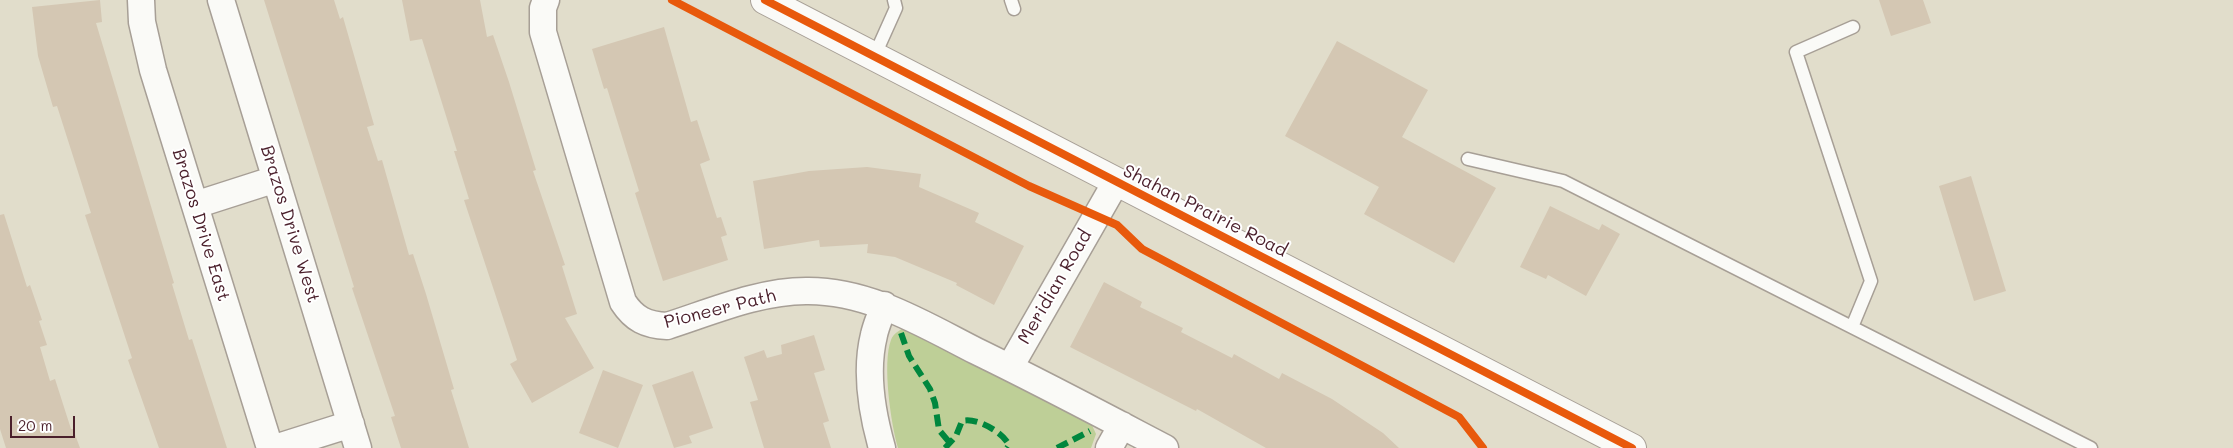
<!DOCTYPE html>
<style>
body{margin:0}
#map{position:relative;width:2233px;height:448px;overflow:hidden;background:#e1ddcb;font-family:Mali,sans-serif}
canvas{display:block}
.scale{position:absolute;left:10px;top:416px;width:65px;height:22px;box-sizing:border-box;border:2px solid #4a1f2b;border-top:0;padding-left:6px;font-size:15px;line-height:18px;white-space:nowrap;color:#4a1f2b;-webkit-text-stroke:4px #fff;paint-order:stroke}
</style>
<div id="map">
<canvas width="2233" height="448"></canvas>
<div class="scale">20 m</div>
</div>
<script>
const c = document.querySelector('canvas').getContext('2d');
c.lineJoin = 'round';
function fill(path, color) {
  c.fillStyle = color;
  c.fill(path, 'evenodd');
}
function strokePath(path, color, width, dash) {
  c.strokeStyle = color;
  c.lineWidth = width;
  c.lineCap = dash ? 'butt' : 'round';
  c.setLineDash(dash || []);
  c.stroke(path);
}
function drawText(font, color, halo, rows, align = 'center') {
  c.font = font + ' Mali,sans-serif';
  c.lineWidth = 4;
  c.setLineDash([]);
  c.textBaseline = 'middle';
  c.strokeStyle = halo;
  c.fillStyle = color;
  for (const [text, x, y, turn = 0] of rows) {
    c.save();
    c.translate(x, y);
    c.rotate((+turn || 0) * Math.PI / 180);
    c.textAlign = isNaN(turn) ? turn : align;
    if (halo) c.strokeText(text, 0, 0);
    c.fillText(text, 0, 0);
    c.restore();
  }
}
const green = new Path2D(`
 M908 325 1091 423 1096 434 1091 448H898C891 424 882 363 891 340 893 333 902 329 908 325Z`);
const building = new Path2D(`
 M100 0 102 22 96 23 174 283 172 284 189 340 192 339 227 448H159L128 360 132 358 85 215 91 213 79 175 57 106 53 107 38 56 32 7Z
 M264 0H334L340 19 343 17 374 125 367 127 378 161 382 160 409 255 413 254 426 294 454 389 451 390 469 448H401L391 417 395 416 352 288 354 287Z
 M402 0H480L487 37 493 35 509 82 536 170 533 171 565 265 562 266 577 314 565 318 594 368 532 403 510 364 517 360 464 200 469 199 454 151H457L422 39 410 41Z
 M1879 0H1923L1931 23 1891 36Z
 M664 27 691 122 697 120 710 160 700 164 717 218 721 217 727 235 721 237 728 260 663 281 635 193 639 191 607 88 604 89 592 49Z
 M1337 41 1428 90 1402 137 1496 188 1454 263 1364 214 1379 187 1285 136Z
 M867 167 921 174 919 187 979 213 975 222 1024 246 994 305 956 285 957 283 895 257 867 253 868 244 820 247 819 240 764 249 753 181 809 171Z
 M1971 176 2006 291 1974 301 1939 186Z
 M1550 206 1599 230 1602 224 1620 234 1586 296 1548 275 1546 279 1520 267Z
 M4 214 27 287 30 285 42 320 39 321 47 345 40 347 50 381 55 379 71 429H73L80 448H6L0 429V215Z
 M1104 282 1142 302 1140 307 1183 328 1181 332 1232 358 1234 354 1279 379 1282 373 1332 399 1383 433 1399 448H1266L1197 409 1196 411 1070 347Z
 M814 335 825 370 814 373 829 421 823 423 831 448H764L750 402 758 400 744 357 764 350 767 358 782 354 781 345Z
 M603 370 643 385 618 448 579 433Z
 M693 371 713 428 689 436 692 443 674 448 652 385Z`);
const service = new Path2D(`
 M1011 0 1014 9
 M874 57 896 8 894 0
 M1468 159 1563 181 2091 448
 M1852 327 1871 281 1796 52 1853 27`);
const minor = new Path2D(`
 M141 0 142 22 153 70 270 448
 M221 0 358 448
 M546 0 543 8V32L623 302C634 319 646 325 667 326 711 312 759 291 806 291 868 290 923 324 976 351 1040 382 1102 415 1165 448
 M195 205 276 179
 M1010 367 1116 182
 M275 448 351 424
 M882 448C872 413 865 371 874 335 876 325 881 315 884 305
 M1109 448 1122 425`);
const tertiary = new Path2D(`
 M765 0 1632 448`);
const quiet = new Path2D(`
 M901 333 909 356 930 389 935 403 939 430 950 443
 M945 448 956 436 962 421C976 417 1003 432 1009 445L1007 448
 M1057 448 1090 431`);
const cycleway = new Path2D(`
 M672 0 1029 186 1117 225 1142 249 1459 417 1483 448
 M765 0 1632 448`);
const streetNames = [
 ["Shahan Prairie Road",1205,211,27],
 ["Brazos Drive West",290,224,73],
 ["Brazos Drive East",201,225,73],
 ["Meridian Road",1055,287,-60],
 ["Pioneer Path",720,309,-14]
];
fill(green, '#becf97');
fill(building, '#d4c7b3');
strokePath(service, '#a79f96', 15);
strokePath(minor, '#a79f96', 29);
strokePath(tertiary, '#a79f96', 30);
strokePath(service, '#fafaf7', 12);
strokePath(minor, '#fafaf7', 26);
strokePath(tertiary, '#fafaf7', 28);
strokePath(quiet, '#00873e', 6, [12, 6]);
strokePath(cycleway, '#e8590c', 8);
drawText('18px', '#4a1f2b', '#fff', streetNames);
</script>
